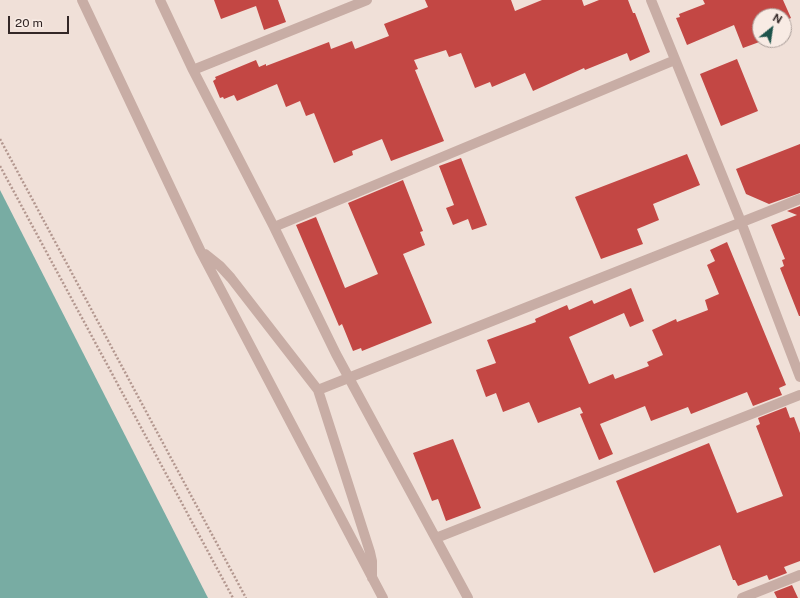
<!DOCTYPE html>
<style>
body{margin:0}
#map{position:relative;width:800px;height:598px;overflow:hidden;background:#f0e0d8;font-family:"Public Sans",sans-serif}
canvas{display:block}
.north{position:absolute;left:752px;top:8px;width:40px;height:40px;box-sizing:border-box;background:#f8ebe4;border:1px solid #a99d98;border-radius:50%;rotate:30deg;font-size:11px;font-weight:700;line-height:16px;text-align:center;color:#332726}
.north::after{content:'';display:block;margin:auto;width:14px;height:18px;background:#1d534b;clip-path:polygon(50% 0,100% 100%,50% 72%,0 100%)}
.scale{position:absolute;left:8px;top:16px;width:61px;height:18px;box-sizing:border-box;border:2px solid #332726;border-top:0;padding-left:5px;font-size:12px;line-height:14px;white-space:nowrap;color:#332726;-webkit-text-stroke:3px #f8ebe4;paint-order:stroke}
</style>
<div id="map">
<canvas width="800" height="598"></canvas>
<div class="north">N</div>
<div class="scale">20 m</div>
</div>
<script>
const c = document.querySelector('canvas').getContext('2d');
c.lineJoin = 'round';
function fill(path, color) {
  c.fillStyle = color;
  c.fill(path, 'evenodd');
}
function strokePath(path, color, width, dash) {
  c.strokeStyle = color;
  c.lineWidth = width;
  c.lineCap = dash ? 'butt' : 'round';
  c.setLineDash(dash || []);
  c.stroke(path);
}
const water = new Path2D(`
 M0 190 208 598H0Z`);
const building = new Path2D(`
 M214 0H278L286 22 264 30 256 6 221 19Z
 M425 0H511L515 11 542 0H582L584 6 599 0H628L633 13H635L650 52 630 61 627 53 585 70 584 68 533 91 525 73 492 87 490 82 475 88 461 53 449 57 446 50 414 60 418 69 415 70 444 141 391 161 382 139 352 151 353 155 334 163 314 113 306 116 300 101 286 107 277 84 237 101 234 95 224 99 223 97 220 98 213 81 216 79 215 77 256 60 259 67 266 64V66L329 42 331 49 352 41 355 49 389 36 384 24 428 7Z
 M703 0H783L791 18 784 21V16H760V31H758L760 40 762 41 743 48 734 25 687 45 676 18 680 17 679 14 705 4Z
 M737 59 758 111 721 126 700 74Z
 M800 144V193L769 204 746 194 736 169Z
 M687 154 700 185 653 204 659 220 637 229 643 244 601 259 575 197Z
 M461 158 487 225 472 230 468 219 453 225 446 208 454 205 439 166Z
 M403 180 423 231 420 232 425 245 403 254 432 323 362 351 361 348 353 351 342 324 339 326 296 225 316 217 345 288 378 274 348 203Z
 M800 206V316H799L780 268 784 266 782 260 785 259 771 225 797 215 787 211Z
 M727 242 786 385 779 388 782 395 753 406 747 392 691 414 688 407 651 421 645 406 600 424 613 454 599 460 580 414 583 413 580 407 538 423 529 402 503 412 496 393 486 397 476 370 496 363 487 340 536 322 535 319 567 305 569 310 592 300 594 304 631 288 644 321 630 327 624 313 569 337 589 384 613 374 615 379 649 366 647 362 663 355 652 330 676 319 677 322 708 310 705 300 719 294 707 265 715 261 710 250Z
 M786 407 790 418 794 417 800 433V561L784 567 787 573 769 580 767 575 738 586 735 580H733L720 545 654 573 616 481 709 443 737 513 783 496 756 426 760 424 758 418Z
 M453 439 481 508 446 521 438 499 432 501 413 453Z
 M792 585 798 598H777L774 592Z`);
const path = new Path2D(`
 M0 139 246 598
 M0 166 233 598`);
const minor = new Path2D(`
 M82 0 201 252 383 598
 M160 0 193 70 274 227 336 354 468 598
 M651 0 741 222 800 377
 M193 70 367 0
 M274 227 675 60
 M205 254 220 266 231 278 318 390 370 552 372 561V578
 M318 390 800 199
 M436 538 800 395
 M742 598 800 575`);
fill(water, '#78aca3');
fill(building, '#c34744');
strokePath(path, '#b3978f', 2.5, [2, 2]);
strokePath(minor, '#c8ada5', 10);
</script>
